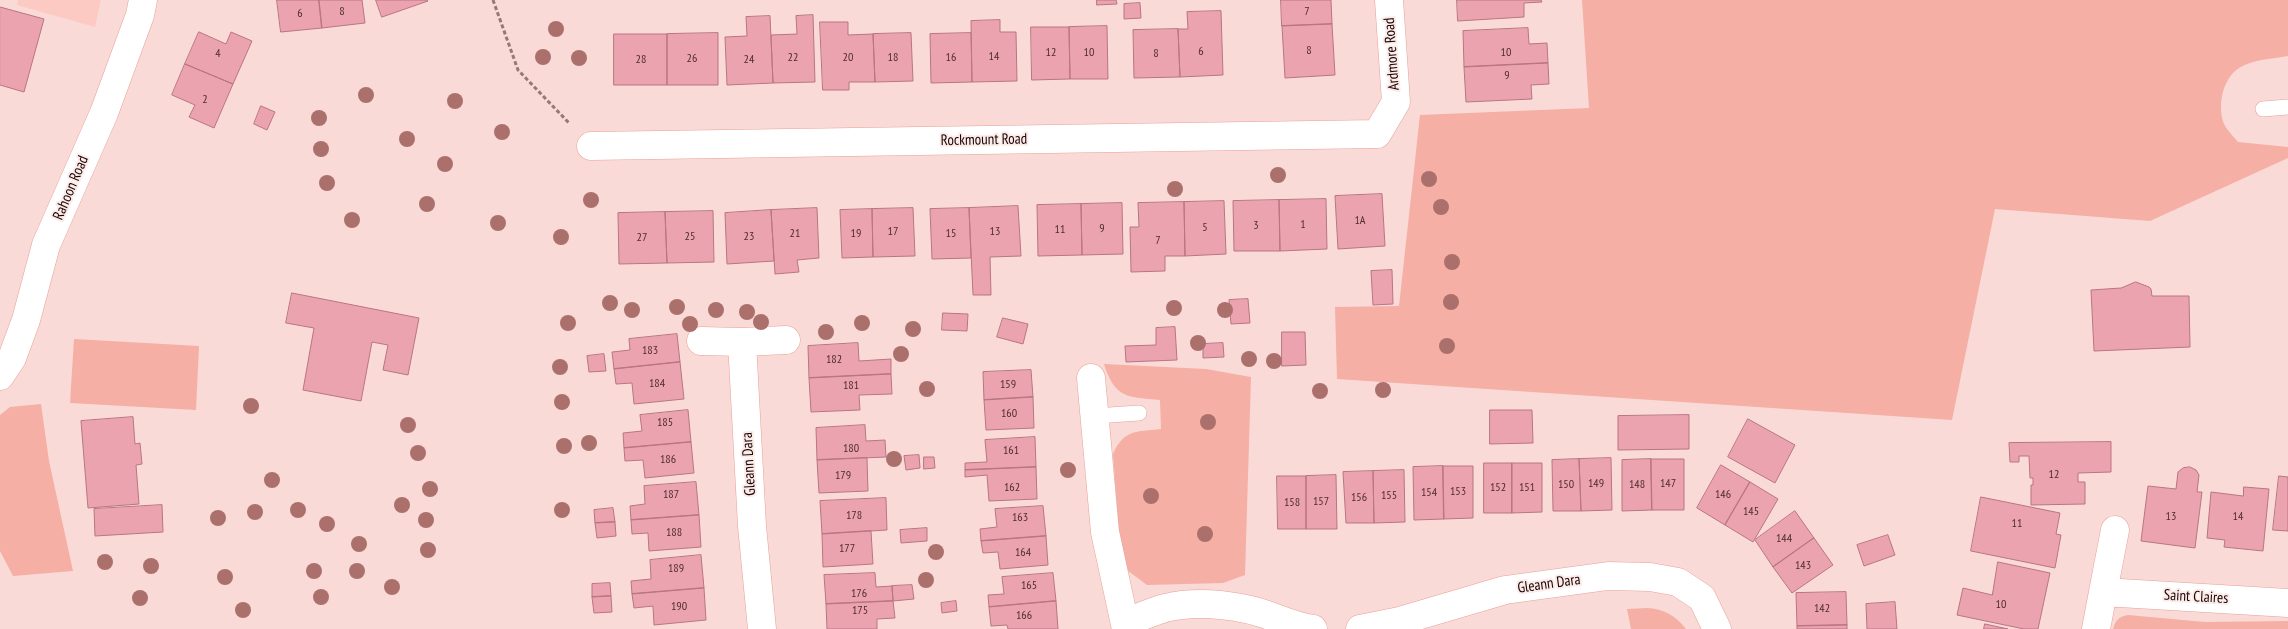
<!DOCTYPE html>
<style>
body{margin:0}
canvas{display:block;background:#f9dad6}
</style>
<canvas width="2288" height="629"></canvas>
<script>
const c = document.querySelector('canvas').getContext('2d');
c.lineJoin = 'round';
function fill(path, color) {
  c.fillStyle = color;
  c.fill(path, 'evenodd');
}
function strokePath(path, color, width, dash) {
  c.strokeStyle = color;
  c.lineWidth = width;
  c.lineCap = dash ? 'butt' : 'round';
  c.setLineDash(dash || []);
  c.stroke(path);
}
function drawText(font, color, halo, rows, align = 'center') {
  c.font = font + ' "PT Sans Narrow",sans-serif';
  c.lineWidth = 4;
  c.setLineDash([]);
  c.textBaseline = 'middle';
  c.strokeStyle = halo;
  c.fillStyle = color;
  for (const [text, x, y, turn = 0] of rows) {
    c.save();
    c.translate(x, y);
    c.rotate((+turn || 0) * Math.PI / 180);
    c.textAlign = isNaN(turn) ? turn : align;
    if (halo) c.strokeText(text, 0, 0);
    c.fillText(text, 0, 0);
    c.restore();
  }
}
const built = new Path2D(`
 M18 0H101L95 27 17 5Z`);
const green = new Path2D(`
 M1582 0H2288V56C2272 59 2254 59 2239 68 2222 79 2217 107 2224 124 2227 130 2234 137 2238 142L2288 147V158L2150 221 1995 209 1952 420 1337 379 1335 307 1399 306 1420 115 1589 108Z
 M74 339 199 346 196 410 70 403Z
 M1104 364 1206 369 1251 377 1245 575 1223 583 1147 585 1127 570 1120 549 1113 454C1124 429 1136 432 1161 429L1160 400C1128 397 1115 399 1104 364Z
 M41 404 49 461 73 571 13 576 0 551V415L10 407Z
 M1647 608C1664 609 1675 615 1686 629H1631L1627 609Z
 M2128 615 2205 622 2288 621V629H2113C2116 620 2118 617 2128 615Z`);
const building = new Path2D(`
 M277 0H319L322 28 281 32Z
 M319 0H362L365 23 322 28Z
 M376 0H427L428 1 382 17Z
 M1097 0H1116L1117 4 1097 5Z
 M1281 0H1331L1332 24 1282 26Z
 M1457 0H1541L1542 2 1524 3V17L1458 21Z
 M1140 3 1141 18 1124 19V4Z
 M0 7 44 19 24 92 0 85Z
 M1221 11 1223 75 1180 77 1178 29H1188L1187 12Z
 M813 15 815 82 773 83 771 35 797 34 796 16Z
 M770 16 773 83 727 85 725 37 747 36 746 17Z
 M1000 20V32H1016L1017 81 972 82 971 21Z
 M820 22H848V35L873 34 875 82H849V90H823Z
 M1332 24 1335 75 1285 78 1282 26Z
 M1107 26 1108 79H1070L1069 27Z
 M1031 27H1069L1070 79 1032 80Z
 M1528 28 1529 44 1547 43 1548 63 1464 67 1463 31Z
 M1178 29 1180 77 1134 78 1133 30Z
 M199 32 226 44 231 32 252 41 233 84 185 64Z
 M718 33V85H667V34Z
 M911 33 913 81 875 82 873 34Z
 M971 33 972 82 931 83 930 34Z
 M614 34H667V85H614Z
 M1548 63 1549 84 1531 85 1532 99 1466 102 1464 67Z
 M185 64 233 84 214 128 189 117 195 105 172 95Z
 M261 106 275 112 267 130 254 124Z
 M1382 194 1385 246 1338 249 1335 196Z
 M1326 199 1327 249 1280 251 1279 200Z
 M1279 200 1280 251H1234L1233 201Z
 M1224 201 1226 254 1185 256 1184 202Z
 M1184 202 1185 256H1165V271L1131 272 1130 227H1139L1138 203Z
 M1122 203 1123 254 1082 255 1081 204Z
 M1081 204 1082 255 1038 256 1037 205Z
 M1018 206 1021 256 990 257 991 295H973L969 208Z
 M817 208 819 258 797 260 799 272 775 274 771 210Z
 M913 208 915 256 873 257 872 209Z
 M969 208 971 258 932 259 930 209Z
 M872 209 873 257 842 258 840 210Z
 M771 210 774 261 727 264 725 213Z
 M713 211 714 262 667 263 665 212Z
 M665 212 667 263 619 264 618 213Z
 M1392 270 1393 304 1373 305 1371 271Z
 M2136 282 2149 287 2151 289 2152 296H2189L2190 347 2094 351 2091 290 2121 288Z
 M292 293 419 318 408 375 383 370 388 345 372 342 361 401 303 390 314 328 286 323Z
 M1248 299 1250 323 1231 324 1229 300Z
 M943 313 968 314 967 331 942 330Z
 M1003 318 1028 324 1023 344 997 337Z
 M1175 327 1177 360 1126 362 1125 346 1156 345V328Z
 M1282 332H1305L1306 365 1282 366Z
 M677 334 680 362 614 369 612 352 630 350 629 339Z
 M858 343 859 361 891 359V374L809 378 808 346Z
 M1223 343 1224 357 1203 358V344Z
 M604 354 606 371 589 372 587 356Z
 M680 362 684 399 634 404 632 383 616 384 614 369Z
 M1031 370 1033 397 984 400 983 372Z
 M891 374 892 394 859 395 860 410 811 412 809 378Z
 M1033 397 1034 428 986 430 984 400Z
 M688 410 691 442 624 448 623 433 642 431 640 415Z
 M1490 410H1532L1533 443 1490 444Z
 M1689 415V449L1618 450V416Z
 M133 417 135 444 140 443 142 464 136 465 139 504 88 508 81 421Z
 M1748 419 1795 445 1775 483 1728 457Z
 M865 425 866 441 885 440 886 457 817 460 816 428Z
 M1035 437 1036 467 965 470V463L987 462 985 440Z
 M691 442 694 473 645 478 643 460 625 461 624 448Z
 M2111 442V472L2078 473V482H2085V504L2031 505V485H2033V478H2030L2029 456H2019V462H2010L2009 443Z
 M919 455 920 468 906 470 904 456Z
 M924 457H934L935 468 924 469Z
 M867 458 868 491 819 493 817 460Z
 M1611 458 1612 510 1581 511 1579 459Z
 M1579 459 1581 511H1553L1552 460Z
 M1651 459H1684V510H1652Z
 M1651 459 1652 510 1622 511V460Z
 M1484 463H1512V513H1484Z
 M1512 463H1542V512L1512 513Z
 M1721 465 1750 482 1725 525 1697 508Z
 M1443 466H1473V518L1444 519Z
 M1443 466 1444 519 1414 520 1413 467Z
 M1036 467 1037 499 989 501 987 475 965 477V470Z
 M2190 467 2196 470 2199 475 2197 492H2202L2195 548 2141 541 2148 486 2176 489 2178 472 2183 468Z
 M1404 470 1405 522 1374 523 1373 471Z
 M1373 471 1374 523H1346L1343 472Z
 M1336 475 1337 529H1306V476Z
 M1277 476H1306V529H1278Z
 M2279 476 2288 477V531L2273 530Z
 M696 482 699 515 631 520 630 506 645 504 644 486Z
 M1750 482 1778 499 1753 542 1725 525Z
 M2244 487 2269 489 2263 551 2224 547 2225 540 2207 538 2211 492 2243 496Z
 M1981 497 2060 513 2056 534 2061 535 2055 568 1971 551Z
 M886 498 887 530 822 534 820 501Z
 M162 505 163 532 95 536 94 509Z
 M1043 506 1046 536 981 541 980 529 997 527 995 509Z
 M613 508 615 522 595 523 594 510Z
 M1795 511 1814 538 1773 567 1755 540Z
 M699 515 701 547 649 551 648 533 632 534 631 520Z
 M615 522 616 536 597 538 595 523Z
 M927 528V541L901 543 900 530Z
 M871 531 873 564 823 567 822 534Z
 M1888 535 1895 555 1864 566 1857 545Z
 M1046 536 1048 565 1000 569 998 552 983 553 981 541Z
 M1814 538 1833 565 1792 593 1773 567Z
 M701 555 704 588 632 594 631 581 651 579 650 560Z
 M1998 562 2050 573 2038 629H2024L1957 615 1963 588 1992 595Z
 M875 573 876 587 892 586 893 601 826 604 824 575Z
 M1053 573 1056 601 989 607 988 595 1004 594 1002 577Z
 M610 583 611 596 592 597V584Z
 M912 585 914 599 893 601 892 586Z
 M704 588 706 620 654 625 653 606 634 608 632 594Z
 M1846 592 1847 625 1797 626 1796 593Z
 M611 596 612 612 594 613 592 597Z
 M893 601 895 618 877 619V629H827L826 604Z
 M956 601 957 611 942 613 941 603Z
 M1056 601 1058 629H1008L1007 625 991 626 989 607Z
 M1895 602 1897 629H1867L1866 604Z
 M1985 624 2008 629H1984Z
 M1847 625V629H1797V626Z`);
const path = new Path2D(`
 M493 0 518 70 570 124`);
const lane = new Path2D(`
 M2263 109 2288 107
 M1095 416 1139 413`);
const street = new Path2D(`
 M591 146 1377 134 1396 102 1389 0
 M701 341 742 342
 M1091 378 1105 532 1126 629
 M2103 592 2115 530
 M1125 623C1138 618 1151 612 1165 608 1190 602 1221 604 1246 609 1269 613 1289 626 1313 629
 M762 629 752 526 742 342 786 340
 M1360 629 1400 621 1505 590 1608 576 1650 577 1678 582 1702 598 1717 629
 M2096 629 2103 592 2288 603`);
const secondary = new Path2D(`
 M0 376 12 358 26 320 46 245 104 113 140 15 143 0`);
const trees = [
 [556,29],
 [543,57],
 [579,58],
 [366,95],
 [455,101],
 [319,118],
 [502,132],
 [407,139],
 [321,149],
 [445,164],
 [1278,175],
 [1429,179],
 [327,183],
 [1175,189],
 [591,200],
 [427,204],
 [1441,207],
 [352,220],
 [498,223],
 [561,237],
 [1452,262],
 [1451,302],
 [610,303],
 [677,307],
 [1174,308],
 [632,310],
 [716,310],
 [1225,310],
 [747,312],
 [761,322],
 [568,323],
 [862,323],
 [690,324],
 [913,329],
 [826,332],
 [1198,343],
 [1447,346],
 [901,354],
 [1249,359],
 [1274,361],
 [560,367],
 [927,389],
 [1383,390],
 [1320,391],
 [562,402],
 [251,406],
 [1208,422],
 [408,425],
 [589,443],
 [564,446],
 [418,453],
 [894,459],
 [1068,470],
 [272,480],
 [430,489],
 [1151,496],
 [402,505],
 [298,510],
 [562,510],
 [255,512],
 [218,518],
 [426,520],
 [327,524],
 [1205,534],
 [359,544],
 [428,550],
 [936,552],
 [105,562],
 [151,566],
 [314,571],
 [357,571],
 [225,577],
 [926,580],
 [392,587],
 [321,597],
 [140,598],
 [243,610]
];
const numberNames = [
 ["8",342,12],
 ["7",1307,12],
 ["6",300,14],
 ["8",1309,51],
 ["6",1201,52],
 ["12",1051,53],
 ["10",1089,53],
 ["10",1506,53],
 ["4",218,54],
 ["8",1156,54],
 ["14",994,57],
 ["22",793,58],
 ["20",848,58],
 ["18",893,58],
 ["16",951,58],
 ["26",692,59],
 ["28",641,60],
 ["24",749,60],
 ["9",1507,76],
 ["2",205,100],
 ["1A",1360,221],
 ["1",1303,225],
 ["3",1256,226],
 ["5",1205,228],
 ["9",1102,229],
 ["11",1060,230],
 ["17",893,232],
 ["13",995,232],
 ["21",795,234],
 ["19",856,234],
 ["15",951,234],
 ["25",690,237],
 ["23",749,237],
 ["27",642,238],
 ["7",1158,241],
 ["183",650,351],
 ["182",834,360],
 ["184",657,384],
 ["159",1008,385],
 ["181",851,386],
 ["160",1009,414],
 ["185",665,423],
 ["180",851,449],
 ["161",1011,451],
 ["186",668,460],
 ["12",2054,475],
 ["179",843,476],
 ["149",1596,484],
 ["147",1668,484],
 ["150",1566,485],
 ["148",1637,485],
 ["162",1012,488],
 ["152",1498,488],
 ["151",1527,488],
 ["153",1458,492],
 ["154",1429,493],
 ["187",671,495],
 ["146",1723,495],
 ["155",1389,496],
 ["156",1359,498],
 ["157",1321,502],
 ["158",1292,503],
 ["145",1751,512],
 ["178",854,516],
 ["13",2171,517],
 ["14",2238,517],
 ["163",1020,518],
 ["11",2017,524],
 ["188",674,533],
 ["144",1784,539],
 ["177",847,549],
 ["164",1023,553],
 ["143",1803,566],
 ["189",676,569],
 ["165",1029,586],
 ["176",859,594],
 ["10",2001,605],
 ["190",679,607],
 ["142",1822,609],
 ["175",860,611],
 ["166",1024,616]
];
const streetNames = [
 ["Ardmore Road",1392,54,-94],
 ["Rockmount Road",984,140,-1],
 ["Rahoon Road",71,188,-67],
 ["Gleann Dara",749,464,-93],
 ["Gleann Dara",1549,584,-8],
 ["Saint Claires",2196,597,3]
];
fill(built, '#fdcac3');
fill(green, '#f6afa5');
fill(building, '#eba3b0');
strokePath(building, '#b97582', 1);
strokePath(lane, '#e8a097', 16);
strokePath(street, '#e8a097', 29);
strokePath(secondary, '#e8a097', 29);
strokePath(path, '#947976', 3, [4, 2.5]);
strokePath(lane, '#fff', 15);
strokePath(street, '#fff', 28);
strokePath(secondary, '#fff', 28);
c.fillStyle = '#ac706c';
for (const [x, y] of trees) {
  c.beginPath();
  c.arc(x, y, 8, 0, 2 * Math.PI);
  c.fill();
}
drawText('12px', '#4f2c2e', null, numberNames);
drawText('15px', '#1b0403', '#fbece9', streetNames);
</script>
